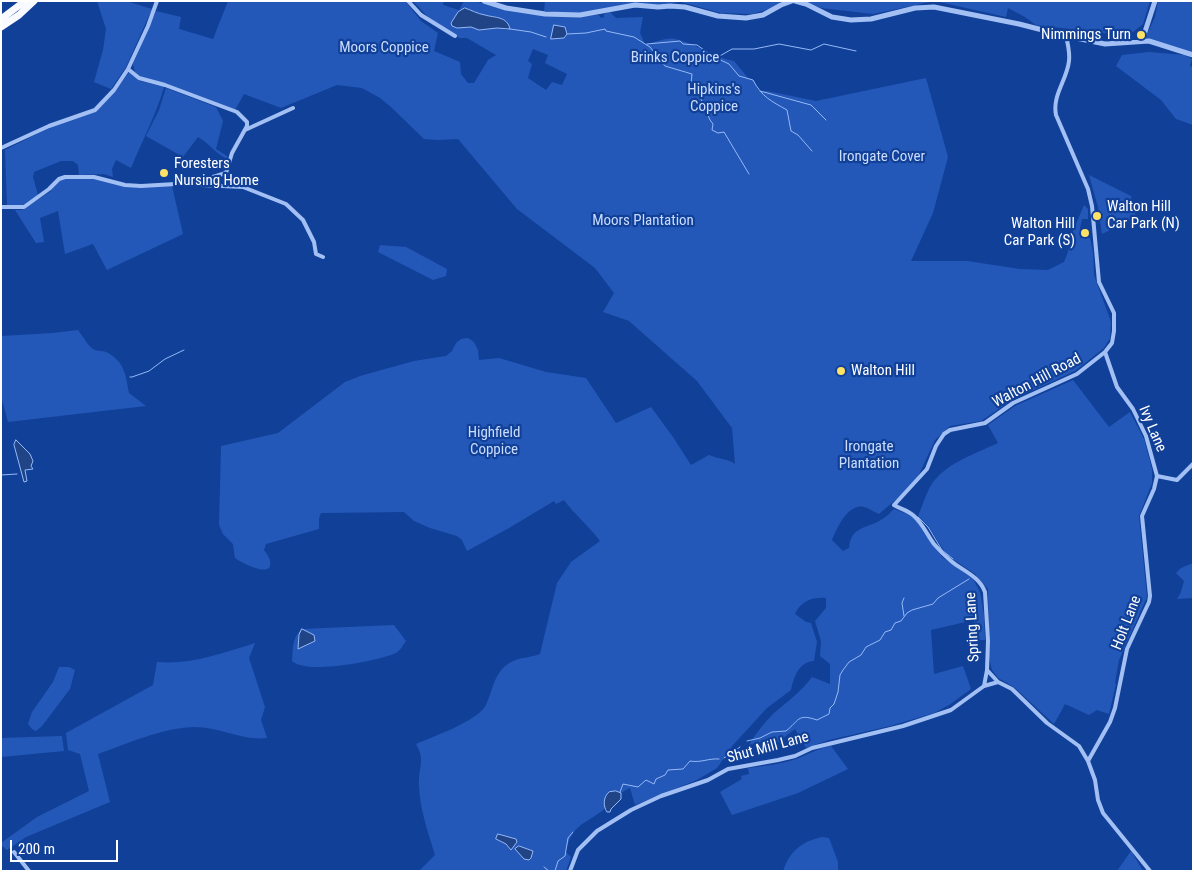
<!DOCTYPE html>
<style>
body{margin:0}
#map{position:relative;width:1194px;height:872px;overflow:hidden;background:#114099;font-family:"Roboto Condensed",sans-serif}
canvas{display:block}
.frame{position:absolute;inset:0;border:2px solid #fff;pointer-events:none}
.scale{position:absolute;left:10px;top:840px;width:108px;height:22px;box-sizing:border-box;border:2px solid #fff;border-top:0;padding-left:6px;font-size:15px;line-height:18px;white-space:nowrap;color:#fff;-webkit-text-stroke:4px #114099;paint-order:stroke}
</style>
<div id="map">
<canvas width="1194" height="872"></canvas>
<div class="frame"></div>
<div class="scale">200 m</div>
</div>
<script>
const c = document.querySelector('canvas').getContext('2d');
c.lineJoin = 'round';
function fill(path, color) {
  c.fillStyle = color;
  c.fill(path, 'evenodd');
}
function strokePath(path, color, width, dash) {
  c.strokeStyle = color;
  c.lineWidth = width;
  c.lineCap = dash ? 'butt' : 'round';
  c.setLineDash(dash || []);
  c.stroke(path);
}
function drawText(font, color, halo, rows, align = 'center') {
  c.font = font + ' "Roboto Condensed",sans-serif';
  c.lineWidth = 4.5;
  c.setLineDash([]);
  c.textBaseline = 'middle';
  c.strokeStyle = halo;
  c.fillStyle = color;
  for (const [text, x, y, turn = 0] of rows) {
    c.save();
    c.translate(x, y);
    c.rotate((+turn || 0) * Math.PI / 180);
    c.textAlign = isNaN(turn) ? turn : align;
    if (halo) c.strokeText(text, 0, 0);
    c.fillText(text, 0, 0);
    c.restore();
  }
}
const green = new Path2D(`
 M97 1H126L152 9 126 67 111 89 94 82 103 50 106 29Z
 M228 1H405L421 21 438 33 434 51 460 62 461 74 468 83H474L488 60 496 55 467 38H459L454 33 447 31 427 16 413 1H444L443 5 459 10 464 1C482 1 489 6 506 10 538 17 566 17 599 15L601 18 604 17V14L610 12 616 18 643 17 640 33 645 44C655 43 666 37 675 39 696 43 713 58 734 61L748 78 753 80 759 91H767L816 101 926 78 948 157 933 213 911 261H967L1020 269 1048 270 1064 262 1068 252 1070 238 1084 205 1088 209V219H1082L1080 228V238H1090L1093 252 1094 275 1111 322 1110 338 1104 348 1075 371 1012 400 981 421 950 426 935 440 915 483 879 514C874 512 869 508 864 507 848 503 837 528 832 540L843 551 849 548C851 526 866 529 881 520 886 517 890 513 894 509L910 515 915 519 942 557 973 579 980 592 984 615 985 640H981L970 637 975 629 974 620 931 630 934 674 963 666 971 689 949 705 934 713 890 726 829 740 806 748 795 729 778 742 765 741 749 745C756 733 764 723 774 713 787 702 801 692 812 677L830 684V664L820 656 821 641 815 621 826 608V598C812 597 801 601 795 614L806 622 811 623 817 642 814 661C799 662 794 676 791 690L767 708 733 745 717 768 697 780 635 805 630 788C618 793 613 802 603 810 584 825 571 825 566 852L571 857 566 871H419L435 855C428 832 420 810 419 786 418 768 426 760 416 744 432 737 478 721 486 705 492 692 493 678 504 667 516 656 528 659 540 654L557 583 571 562 600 541C589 526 575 515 564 500L556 504 554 501 509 528 467 551 462 540 457 536 430 528 414 521 404 512 321 513 319 518V529L266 544 264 550C266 553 270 558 270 561 274 580 240 562 235 558L233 544 223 534 219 525 221 446 278 433 345 382 360 376 414 361 446 356 452 351 456 343 461 339 468 338 474 342 478 350 479 360 499 358 546 372 586 378 616 423 651 407 673 437 691 465 709 455C718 459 729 459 735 464L732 428 697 381 629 321 603 312 614 293 595 268 517 209 458 139 438 140 424 139 391 107 380 98 362 88 337 85 281 108 244 94 235 110 167 84 139 76 135 72 133 64 156 11 181 17 179 29 213 39ZM465 8 486 16 498 17 508 30 497 28 479 30 471 27 451 23 459 10ZM533 49 548 55 545 63 567 74 562 85 552 82 546 90 528 78 532 64 528 61Z
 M545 1H782L769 9 752 14 721 13 681 2 585 13H568L544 11Z
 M803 1H935L873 14 821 8Z
 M935 1H1150L1143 24 1133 32 1112 34 1036 25 1025 17 1008 8 1006 17Z
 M1158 1H1193V56L1145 39 1155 17Z
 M1149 52 1184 55 1192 59 1190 66 1193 67V125L1176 119 1161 100 1116 66 1122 55Z
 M129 72 140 81 164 87C156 115 142 141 131 168L116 160 112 169 113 177 104 174 79 175 78 165 73 161H61L34 172 33 177 38 195 22 206 7 205 5 150 49 128 96 111 112 95Z
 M166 88 216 107 223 121 216 149 227 156V159C216 154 209 143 198 137L183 157 146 136 159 110Z
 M1089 175 1131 196 1136 217 1102 234 1098 207Z
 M71 178 103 179 120 185 172 186 183 234 107 270 93 244 65 254 58 211 40 218 44 242 36 243 15 210H22L51 191 53 186 61 179Z
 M380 245 406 247 447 269 446 276 433 280 378 252Z
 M78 330C83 336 87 345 93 349 98 352 103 350 108 353 125 362 126 377 129 393L146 406 8 422 1 396V336L53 333Z
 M1073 380 1109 427 1130 412 1144 439 1152 469V483L1139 516 1147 597 1119 660 1115 683 1116 684 1109 714 1097 710 1089 715 1065 704 1054 724 1014 687 998 678 992 670 989 658 988 589 975 574 947 555 928 526 918 516C922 507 925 496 930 487 943 464 975 454 998 443L988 425 1015 406Z
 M1193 563V598L1177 599 1181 592 1184 581 1176 573 1181 568Z
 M394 625 406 641C403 645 400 651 396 653 378 661 307 675 292 661 293 649 292 637 302 629Z
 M255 643 249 658 265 707 261 720 267 738C243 741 219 727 195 727 164 727 127 744 98 754L110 802 26 837 7 850 1 845V843L37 817 89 791 80 754 68 750 66 733 153 685 157 662C191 665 223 653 255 643Z
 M59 667H69L75 670 70 689 42 726 36 731 32 729 28 724 32 712 53 682Z
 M62 736 64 751 1 757V738Z
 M831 746 848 769 798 793 732 815 720 792 742 779 741 776 749 774 748 768C765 766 781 764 796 759 809 754 817 749 831 746Z
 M822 837 829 838 838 862V871H783C790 851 801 842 822 837Z
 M1131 851 1143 871H1117Z`);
const water = new Path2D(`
 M465 8C471 10 478 14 485 15 495 18 507 16 510 29L497 28 479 30 471 27 457 28 452 26 451 23 458 12Z
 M554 25 565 27 567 34 564 38 551 39Z
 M16 440 30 454 33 461 31 466 33 469 25 470 27 481 24 482 14 445Z
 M302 629 314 635 315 641 298 649 299 635Z
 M616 791 621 793V799L611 809 610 812H607C603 806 603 797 609 792Z
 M498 834 516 839 517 842 511 850 506 844 496 839Z
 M519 846 533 851 531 858 529 860 524 859 515 849Z`);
const stream = new Path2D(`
 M510 29 531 32 546 37
 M567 34 586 33 605 29 606 31 634 37 650 47 665 66 692 74 691 84 701 99 710 120 713 124 712 130 718 133 724 132 749 174
 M647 44 680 41 683 44 697 45 714 57 729 64 739 76 753 80C762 97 771 101 787 110L791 131 798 135 812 151
 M718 57 732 49H754L779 44 811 50 824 44 856 51
 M760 91 811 105 826 120
 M130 377H132L149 371 165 359 184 350
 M1 475 17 474
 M918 517 928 527 942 550 953 559
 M904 616 902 603 904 598
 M747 741 760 738 772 732 786 731C799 721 797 713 817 720L829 714 830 708 834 704 838 692 840 675 843 670 849 662 861 655 866 647 880 640 885 632 891 630 895 623 901 621 907 613 912 610 933 604 938 598 969 579
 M724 758 740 747
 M620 792 623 784 638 787 646 780 654 784 656 779 665 775 668 770 683 769 690 761C701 763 709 758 719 759
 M544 867 549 871
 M555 871 558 861 565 856 568 838 573 832`);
const minor = new Path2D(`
 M408 1 421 15 455 36
 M245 130 293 108
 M1 148 49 126 95 110 114 90 128 69 148 26 157 1
 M193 183 202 185 243 187 286 204 303 220 314 242 316 254 323 257
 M1 207H24L49 189 59 179 65 177H94L125 185 141 186 193 183 226 173 232 153 247 126V122L237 112 165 85 139 78 128 69
 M1157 476 1177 480 1193 464
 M998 682 987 670 988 641 985 592C979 576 963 571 951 561 945 556 939 550 934 544 927 535 923 524 914 516 908 510 900 509 894 505L927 469 936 446 944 434 950 430 985 423 1013 403 1077 374 1105 352 1112 343 1114 331V313L1099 282 1092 206 1088 189 1056 115C1052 95 1067 80 1069 61 1070 52 1068 44 1066 36
 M984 686 987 670
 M1088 761 1110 722 1115 708 1127 649 1149 602 1150 596 1142 516 1154 489 1157 476 1146 436 1133 409 1117 387 1105 352
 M14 852 29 871
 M570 871 578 850 597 831 631 810 661 796 708 780 728 769 778 760 795 756 812 748 903 726 951 710 984 686 998 682 1012 689 1047 723 1079 746 1088 761 1095 780 1098 800 1103 813 1150 871`);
const tertiary = new Path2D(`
 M484 1 506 8 545 14 580 15 635 5 658 7 670 6 685 7 718 16 746 18 763 15 781 5 792 1
 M795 1 806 4 832 17 851 20 871 19 915 8 934 7 1019 24 1066 36 1105 44 1149 41 1193 55
 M1142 41 1155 1`);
const trunk = new Path2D(`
 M1 19 25 1
 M1 27 19 15 34 1`);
const markers = [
 [1141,35,5,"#ffe166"],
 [164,173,5,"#ffe166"],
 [1097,216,5,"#ffe166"],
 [1085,233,5,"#ffe166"],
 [841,371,5,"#ffe166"]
];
const poiNames = [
 ["Nimmings Turn",1131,35,"right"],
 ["Foresters",174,164],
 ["Nursing Home",174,181],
 ["Walton Hill",1107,207],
 ["Car Park (N)",1107,224],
 ["Walton Hill",1075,224,"right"],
 ["Car Park (S)",1075,241,"right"],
 ["Walton Hill",851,371]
];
const parkNames = [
 ["Moors Coppice",384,48],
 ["Brinks Coppice",675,58],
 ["Hipkins's",714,90],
 ["Coppice",714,107],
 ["Irongate Cover",882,157],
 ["Moors Plantation",643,221],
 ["Highfield",494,433],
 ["Coppice",494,450],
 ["Irongate",869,447],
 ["Plantation",869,464]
];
const streetNames = [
 ["Walton Hill Road",1037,381,-28],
 ["Ivy Lane",1152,429,67],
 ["Holt Lane",1127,623,-69],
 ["Spring Lane",973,627,-93],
 ["Shut Mill Lane",768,748,-15]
];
fill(green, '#2458b8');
fill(water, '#214487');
strokePath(water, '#95b9f7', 1);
strokePath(stream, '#95b9f7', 1);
strokePath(minor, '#a3c0f4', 4);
strokePath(tertiary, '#a3c0f4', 5);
strokePath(trunk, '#f8faff', 7);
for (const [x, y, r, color] of markers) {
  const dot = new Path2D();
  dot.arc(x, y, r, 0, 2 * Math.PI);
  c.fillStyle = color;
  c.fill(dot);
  strokePath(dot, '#114099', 2);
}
drawText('15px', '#fff', '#114099', poiNames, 'left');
drawText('15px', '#cbddfe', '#114099', parkNames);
drawText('15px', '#fff', '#114099', streetNames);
</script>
